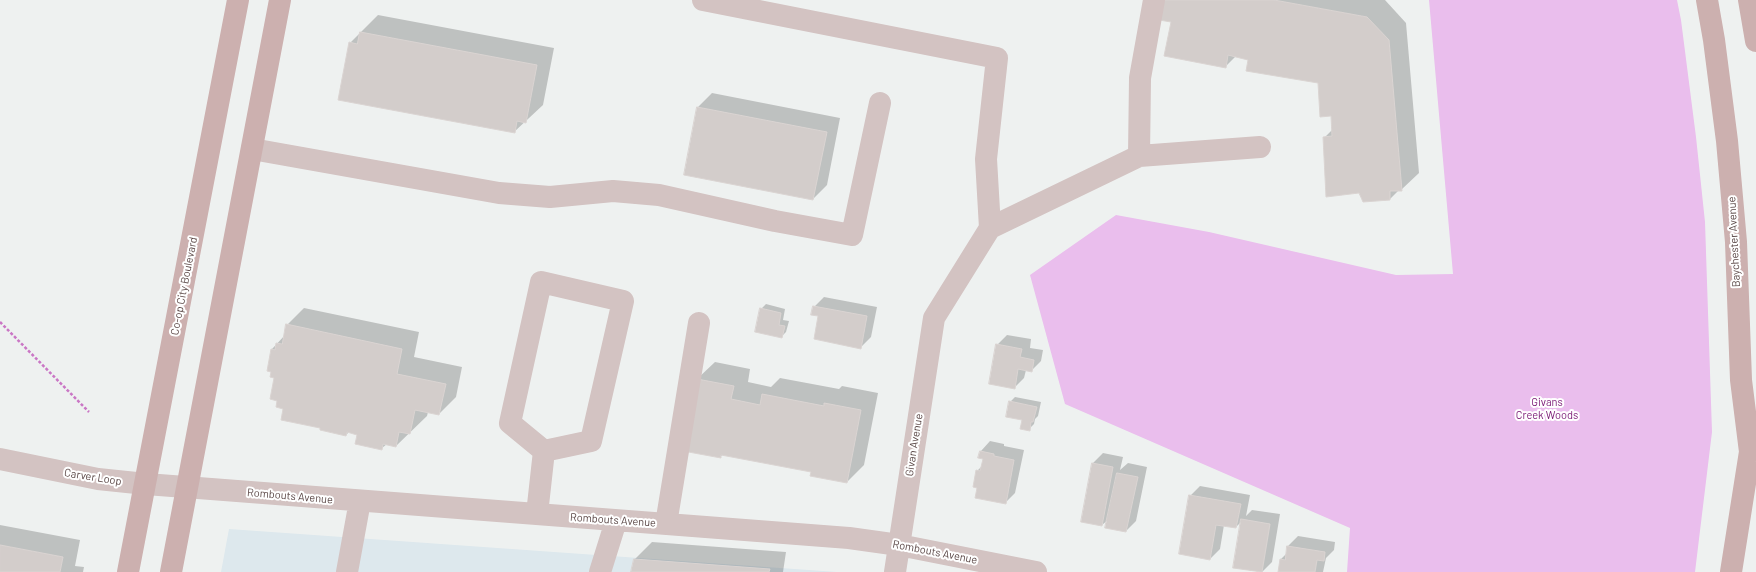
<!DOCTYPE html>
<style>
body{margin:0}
canvas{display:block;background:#eef1f0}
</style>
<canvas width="1756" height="572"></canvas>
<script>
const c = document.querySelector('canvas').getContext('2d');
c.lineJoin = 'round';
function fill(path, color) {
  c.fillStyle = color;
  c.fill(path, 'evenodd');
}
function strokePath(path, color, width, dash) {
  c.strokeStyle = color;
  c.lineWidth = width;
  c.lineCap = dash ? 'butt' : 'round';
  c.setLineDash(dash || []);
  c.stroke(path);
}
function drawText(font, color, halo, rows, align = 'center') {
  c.font = font + ' Barlow,sans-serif';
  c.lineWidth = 4;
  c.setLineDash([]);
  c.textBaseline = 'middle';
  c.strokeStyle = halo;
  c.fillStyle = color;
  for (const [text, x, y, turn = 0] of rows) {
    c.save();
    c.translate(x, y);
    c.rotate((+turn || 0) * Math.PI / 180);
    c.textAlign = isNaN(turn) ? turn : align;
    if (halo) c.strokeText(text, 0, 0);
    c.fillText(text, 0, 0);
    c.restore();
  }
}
const commercial = new Path2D(`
 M229 529 837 572H221Z`);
const green = new Path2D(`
 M1429 0H1677L1681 20 1696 137 1705 222 1712 432 1695 572H1347L1350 528 1065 404 1030 275 1116 215 1209 232 1396 275 1453 274Z`);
const shadow = new Path2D(`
 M1165 0H1385L1406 23 1419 173 1401 190H1399L1390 199 1360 192 1324 138 1333 129 1332 115 1319 83 1236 56 1226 66 1172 21Z
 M378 15 554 48 543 105 514 132 350 43Z
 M712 93 840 118 827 185 813 199 698 107Z
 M824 297 877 307 871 337 861 347 819 316 814 307Z
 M766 304 785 309 783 320 789 321 786 332 781 337 761 309Z
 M304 308 419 332 414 357 462 367 456 397 439 414 428 412 427 416 396 446 387 444 382 448 358 434 349 432 346 435 284 408 278 400 272 349 285 335 287 325Z
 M1007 335 1031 339 1030 348 1043 350 1041 361 1031 371 1026 370 1024 378 1014 388 997 345Z
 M715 362 750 369 748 382 771 387 780 378 839 389 842 386 878 393 864 465 847 482 812 471 724 454 720 457 697 379Z
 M1015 397 1041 402 1038 416 1035 419 1034 424 1029 429 1010 402Z
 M990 441 1004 444V446L1024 450 1015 493 1005 503 978 487 977 471 983 465 984 459 981 451Z
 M1103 453 1123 457 1120 470 1128 463 1147 467 1136 521 1126 531 1108 520 1102 525 1093 463Z
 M1200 486 1250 495 1246 516 1252 510 1280 514 1272 562 1262 572 1235 568 1242 521 1236 527 1224 525 1220 549 1210 559 1190 496Z
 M0 525 80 540 75 566 84 567 83 572H0Z
 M1298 536 1335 542 1334 550 1326 558 1323 572H1279L1281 559 1287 553 1288 546Z
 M652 542 786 552 783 572H632L635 559Z`);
const building = new Path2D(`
 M1164 0H1274L1367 17 1389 40 1402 191H1390V200L1363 202 1359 193 1326 197 1323 137 1332 136 1331 116 1320 117 1318 83 1246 71 1248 60 1228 55 1226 68 1164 56 1171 22 1159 20Z
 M360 32 537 65 526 123 517 121 515 133 338 100 349 42 357 44Z
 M697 107 827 132 813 200 684 175Z
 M813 306 867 316 861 349 814 339 818 316 811 315Z
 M760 308 781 313 779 325 785 326 782 338 755 332Z
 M286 324 402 349 397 374 446 384 439 415 415 410 410 434 399 432 396 447 383 444 382 450 355 444 357 435 347 432 346 436 320 430V428L281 420 283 409 276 407 277 401 270 399 274 378 270 377 271 372 267 371 271 349 275 350 276 343 282 344Z
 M996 344 1022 349 1020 357 1034 360 1032 372 1018 369 1015 389 989 384Z
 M697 379 734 386 731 399 760 405 762 394 824 406V403L861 410 847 483 810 476 811 472 721 455V458L683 451Z
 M1009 401 1037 407 1033 422H1031L1030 431 1020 429 1022 420 1006 417Z
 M980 451 994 454V456L1014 460 1006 504 975 498 977 488 973 487 976 470 980 471 983 459 978 458Z
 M1092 463 1113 467 1102 526 1081 522Z
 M1117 473 1138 477 1126 532 1105 528Z
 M1189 495 1241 504 1236 528 1216 525 1210 560 1179 554Z
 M1241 519 1270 524 1262 572 1233 568Z
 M0 545 63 557 60 572H0Z
 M1287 546 1325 552 1324 561 1317 560 1315 572H1278L1280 559 1285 560Z
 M634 559 770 569 769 572H631Z`);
const path = new Path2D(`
 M0 322 89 412`);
const minor = new Path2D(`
 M703 0 997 58 986 159 990 228
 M252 149 499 193 550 197 613 191 659 195 775 221 852 235 880 103
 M1139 156 1140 78 1154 0
 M541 282 623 301 591 441 544 451 510 423Z
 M0 459 98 479 146 484 849 538 899 545 1036 572
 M537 514 544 451
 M666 524 699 323
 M347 572 360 501
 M600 572 616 521
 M895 572 934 318 990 228 1139 156 1260 147`);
const major = new Path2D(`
 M1707 0 1714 40 1727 141 1736 242 1741 380 1750 452
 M1749 0 1756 41
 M128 572 238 0
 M171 572 280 0
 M1731 572 1752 439`);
const streetNames = [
 ["Baychester Avenue",1734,242,-93],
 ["Co-op City Boulevard",184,286,-79],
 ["Givan Avenue",914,445,-81],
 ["Carver Loop",93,477,9],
 ["Rombouts Avenue",290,496,5],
 ["Rombouts Avenue",613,520,4],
 ["Rombouts Avenue",935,552,11]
];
const parkNames = [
 ["Givans",1547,402],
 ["Creek Woods",1547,415]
];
fill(commercial, '#dde8ed');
fill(green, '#eabeed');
fill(shadow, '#0003');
fill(building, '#d3cdcb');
strokePath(building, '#dad4d2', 1);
strokePath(path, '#ca77c5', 2.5, [3, 2]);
strokePath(minor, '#d3c3c2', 22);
strokePath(major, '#ccb0af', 22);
drawText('11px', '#5b4847', '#fff', streetNames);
drawText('11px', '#7a1a75', '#fff', parkNames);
</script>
